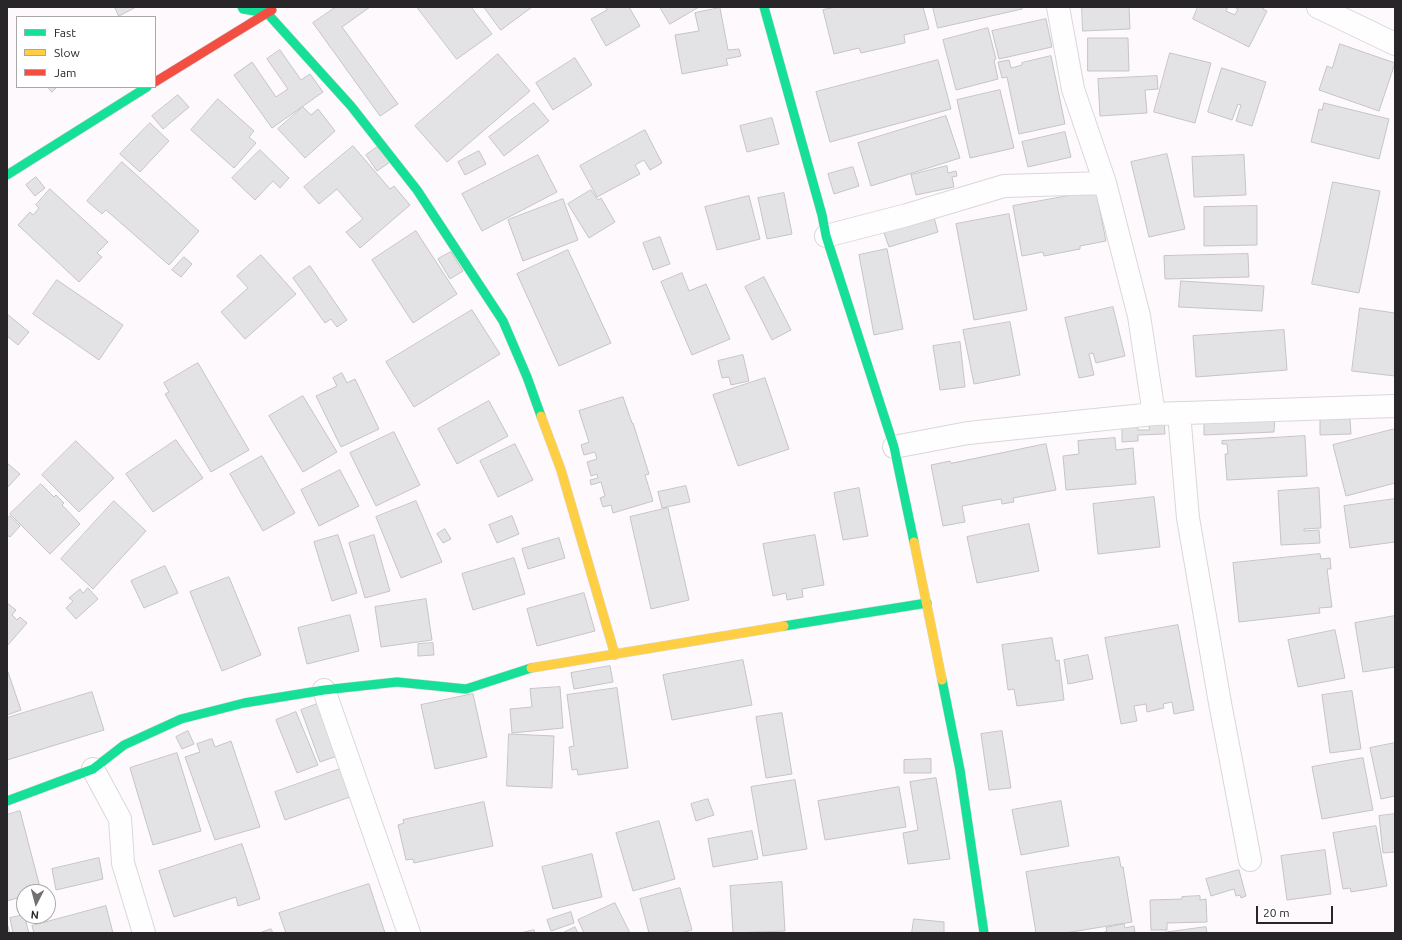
<!DOCTYPE html>
<style>
body{margin:0}
#map{position:relative;width:1402px;height:940px;overflow:hidden;background:#fef9fc;font-family:Ubuntu,sans-serif}
canvas{display:block}
.frame{position:absolute;inset:0;border:8px solid #282628;pointer-events:none}
.legend{position:absolute;left:16px;top:16px;width:140px;height:72px;box-sizing:border-box;background:#fff;border:1px solid #a9a8a9;margin:0;padding:5px 7px;list-style:none;font-size:12px;color:#282628}
.legend li{display:flex;align-items:center;gap:8px;height:20px}
.legend b{width:20px;border:1px solid #a9a8a9}
.north{position:absolute;left:16px;top:884px;width:40px;height:40px;box-sizing:border-box;background:#fff;border:1px solid #a9a8a9;border-radius:50%;rotate:186deg;font-size:11px;font-weight:700;line-height:16px;text-align:center;color:#282628}
.north::after{content:'';display:block;margin:auto;width:14px;height:18px;background:#737072;clip-path:polygon(50% 0,100% 100%,50% 72%,0 100%)}
.scale{position:absolute;left:1256px;top:906px;width:77px;height:18px;box-sizing:border-box;border:2px solid #282628;border-top:0;padding-left:5px;font-size:12px;line-height:14px;white-space:nowrap;color:#282628;-webkit-text-stroke:3px #fff;paint-order:stroke}
</style>
<div id="map">
<canvas width="1402" height="940"></canvas>
<div class="frame"></div>
<ul class="legend">
<li><b style="height:5px;background:#16e098"></b>Fast</li>
<li><b style="height:5px;background:#ffcf43"></b>Slow</li>
<li><b style="height:5px;background:#f24e42"></b>Jam</li>
</ul>
<div class="north">N</div>
<div class="scale">20 m</div>
</div>
<script>
const c = document.querySelector('canvas').getContext('2d');
c.lineJoin = 'round';
function fill(path, color) {
  c.fillStyle = color;
  c.fill(path, 'evenodd');
}
function strokePath(path, color, width, dash) {
  c.strokeStyle = color;
  c.lineWidth = width;
  c.lineCap = dash ? 'butt' : 'round';
  c.setLineDash(dash || []);
  c.stroke(path);
}
const building = new Path2D(`
 M115 7H136L119 16Z
 M336 7H370L342 27 398 104 380 116 313 23Z
 M417 7H471L492 34 457 59Z
 M484 7H532L501 30Z
 M605 7H629L640 26 606 46 591 19 607 10Z
 M660 7H699L670 24Z
 M837 7H923L929 29 904 35 905 43 861 53 859 48 834 54 823 10Z
 M933 7H1022V9L938 28Z
 M1082 7H1129L1130 29 1083 31Z
 M1198 7H1228L1226 11 1235 15 1238 9 1234 7H1264L1263 9 1267 11 1249 47 1193 19Z
 M720 8 728 50 739 49 741 56 726 59 728 65 682 74 675 35 699 31 695 13Z
 M1046 19 1052 47 999 59 992 31Z
 M988 28 996 59 994 60 998 79 956 90 943 40Z
 M1088 38H1128L1129 71H1088Z
 M1340 44 1395 63 1379 111 1319 90 1327 66 1332 68Z
 M280 50 301 80 310 74 323 92 272 128 234 75 252 62 276 97 288 89 267 59Z
 M1170 53 1211 63 1195 123 1154 112Z
 M498 54 530 91 447 162 415 126Z
 M1051 56 1065 124 1019 134 1007 77 1002 78 998 62 1009 60 1011 68 1022 65V63Z
 M575 58 592 85 553 110 536 83Z
 M938 60 951 109 830 142 816 92Z
 M1222 68 1266 82 1252 126 1236 121 1241 105 1238 104 1232 120 1208 112Z
 M1157 76 1158 89 1145 90 1147 113 1100 116 1098 79Z
 M48 87H57L52 92Z
 M1000 90 1014 148 970 158 957 100Z
 M178 95 189 107 163 129 152 116Z
 M218 99 254 131 249 137 256 143 234 168 191 130Z
 M534 103 549 121 504 156 489 137Z
 M1324 103 1389 119 1379 159 1311 142 1319 109 1322 110Z
 M303 107 311 115 318 109 335 131 305 158 278 129Z
 M946 116 960 158 871 186 858 143Z
 M772 118 779 144 747 152 740 126Z
 M150 123 169 141 140 172 120 154Z
 M645 130 662 163 650 170 644 160 635 165 640 174 597 197 580 166Z
 M1065 132 1071 157 1028 167 1022 142Z
 M353 146 390 189 394 186 410 205 360 248 346 232 363 219 337 189 319 204 304 187Z
 M379 146 390 162 377 171 366 155Z
 M260 150 289 178 280 188 273 181 255 200 232 178Z
 M479 151 486 164 465 175 458 162Z
 M1167 154 1185 229 1149 237 1131 162Z
 M538 155 557 192 482 231 462 194Z
 M1244 155 1246 195 1194 197 1192 157Z
 M122 162 199 231 169 265 106 210 102 214 87 201Z
 M947 166 948 173 956 171 957 176 952 177 954 187 916 195 911 175Z
 M853 167 859 186 834 194 828 174Z
 M36 177 45 188 35 196 26 185Z
 M1333 182 1380 191 1359 293 1312 284Z
 M50 189 108 242 97 253 102 257 79 282 18 225 30 212 33 215 39 208 36 205Z
 M591 190 598 200 601 198 615 222 589 238 568 204Z
 M1096 191 1106 241 1080 246V249L1044 256 1043 252 1022 256 1013 206Z
 M784 193 792 234 767 239 758 198Z
 M749 196 760 239 717 250 705 207Z
 M563 199 578 240 523 261 508 220Z
 M1257 206V245L1204 246V207Z
 M933 214 938 232 889 247 883 230Z
 M1009 214 1027 310 974 320 956 224Z
 M416 231 457 294 413 323 372 260Z
 M660 237 670 264 653 270 643 243Z
 M887 249 903 329 874 335 859 255Z
 M568 250 611 343 559 366 517 274Z
 M451 252 463 271 450 279 438 259Z
 M1248 254 1249 277 1165 279 1164 256Z
 M261 255 296 294 245 339 221 312 248 288 237 276Z
 M184 257 192 264 181 277 172 270Z
 M310 266 347 320 337 327 331 319 325 323 293 278Z
 M682 273 689 291 706 284 730 339 692 355 661 282Z
 M764 277 791 330 772 340 745 287Z
 M57 280 123 325 99 360 33 314Z
 M1181 281 1264 286 1262 311 1179 307Z
 M1113 307 1125 356 1096 363 1093 353 1089 354 1094 375 1079 378 1065 318Z
 M1360 308 1395 313V376L1352 371Z
 M472 310 500 354 414 407 386 362Z
 M7 314 29 332 18 345 7 336Z
 M1010 322 1020 375 974 384 963 330Z
 M1284 330 1287 370 1196 377 1193 336Z
 M960 342 965 387 940 390 933 346Z
 M743 355 749 381 731 385 729 377 722 378 718 361Z
 M198 363 249 450 211 472 165 394 169 392 164 383Z
 M342 373 347 383 355 379 379 429 341 447 316 396 337 386 333 378Z
 M765 378 789 449 738 466 713 395Z
 M303 396 337 452 303 472 269 416Z
 M623 397 632 423H633L649 474 645 475 653 501 613 513 611 505 603 507 600 498 605 496 601 482 591 485 590 480 598 478 597 474 591 476 587 462 597 459 595 452 584 455 581 445 589 442 579 411Z
 M489 401 508 436 457 464 438 429Z
 M1275 417 1274 432 1204 435V418Z
 M1350 419 1351 434 1320 435V420Z
 M1149 422H1164L1165 434 1138 435V441L1122 442V426H1137L1138 430H1149Z
 M1395 429V483L1346 496 1333 445Z
 M394 432 420 485 376 506 350 453Z
 M1305 436 1307 476 1227 480 1225 454H1228L1227 444H1222V441Z
 M1115 438 1116 450 1133 448 1136 484 1066 490 1063 456 1079 454 1078 441Z
 M176 440 203 478 153 512 126 474Z
 M76 441 114 478 79 512 42 475Z
 M515 444 533 480 498 497 480 461Z
 M1046 444 1056 490 1013 498 1014 502 1002 504 1001 499 962 506 965 522 943 526 931 465 950 461 951 463Z
 M262 456 295 513 263 531 230 474Z
 M7 463 20 474 7 488Z
 M340 470 359 506 319 526 301 490Z
 M41 484 54 497 56 495 64 503 62 505 80 524 50 554 10 514Z
 M686 486 690 502 662 508 658 492Z
 M859 488 868 536 843 540 834 493Z
 M1319 488 1321 528 1304 529V531L1319 530 1320 543 1281 545 1278 491Z
 M1154 497 1160 547 1098 554 1093 504Z
 M1395 499V542L1350 548 1344 506Z
 M114 501 146 531 93 589 61 559Z
 M416 501 442 562 401 578 376 517Z
 M668 508 689 600 651 609 630 517Z
 M10 516 20 526 10 537 7 535V519Z
 M512 516 519 534 497 543 489 525Z
 M1029 524 1039 571 977 583 967 537Z
 M445 529 451 539 443 543 437 534Z
 M338 535 357 593 332 601 314 542Z
 M374 535 390 591 365 598 349 543Z
 M815 535 824 585 802 589 803 597 787 600 786 593 773 596 763 544Z
 M559 538 565 558 528 569 522 549Z
 M1320 554 1321 559 1330 558 1331 569H1327L1332 607 1319 608 1320 613 1239 622 1233 563Z
 M514 558 525 594 473 610 462 574Z
 M165 566 178 593 144 608 131 581Z
 M229 577 261 655 222 671 190 592Z
 M88 588 98 599 76 619 66 608 73 601 69 598 80 589 83 593Z
 M584 593 595 631 537 646 527 609Z
 M426 599 432 640 381 647 375 607Z
 M7 603 16 610 12 615 17 620 20 617 27 623 7 646Z
 M350 615 359 651 307 664 298 628Z
 M1395 616V667L1363 672 1355 623Z
 M1178 625 1194 710 1174 714 1172 702 1163 704 1164 708 1147 712 1146 704 1134 706 1137 721 1121 724 1105 638Z
 M1335 630 1345 678 1298 687 1288 640Z
 M1052 638 1056 661 1059 660 1064 700 1017 706 1014 689 1008 690 1002 645Z
 M433 643 434 655 418 656V644Z
 M1088 655 1093 679 1068 684 1064 660Z
 M743 660 752 705 672 720 663 675Z
 M610 666 613 682 574 689 571 673Z
 M7 672H8L21 710 7 715Z
 M560 687 563 728 512 733 510 709 532 707 530 689Z
 M617 688 628 768 578 775 577 769 572 770 569 747 574 746 567 695Z
 M1352 691 1361 749 1330 753 1322 695Z
 M92 692 104 730 7 760V718Z
 M473 694 487 757 435 769 421 705Z
 M320 703 340 755 320 762 301 710Z
 M296 712 318 765 297 773 276 720Z
 M782 713 792 774 766 778 756 717Z
 M188 731 194 744 182 749 176 737Z
 M1002 731 1011 788 989 790 981 734Z
 M509 734 554 736 552 788 507 786Z
 M212 739 215 747 231 741 260 827 215 840 185 757 200 752 197 744Z
 M1395 743V796L1381 799 1370 748Z
 M177 753 201 831 153 845 130 768Z
 M1363 758 1373 810 1322 819 1312 767Z
 M931 759V773H904V760Z
 M340 769 350 797 285 820 275 792Z
 M936 778 950 859 908 864 903 833 918 830 910 782Z
 M795 780 807 849 763 856 751 787Z
 M899 787 906 827 825 840 818 801Z
 M708 799 714 815 696 821 691 804Z
 M1061 801 1069 846 1021 855 1012 810Z
 M484 802 493 846 414 863 413 859 406 860 398 825 404 823 403 820Z
 M20 811 41 891 24 892V896L7 901V815Z
 M1395 814V852L1383 853 1379 816Z
 M659 821 675 879 633 891 616 833Z
 M1376 826 1387 886 1351 892 1350 888 1343 889 1333 833Z
 M752 831 758 859 713 867 708 839Z
 M242 844 260 899 238 906 236 897 174 917 159 871Z
 M1325 850 1331 894 1287 900 1281 856Z
 M592 854 602 897 553 909 542 867Z
 M1119 857 1121 867H1123L1132 922 1065 933H1036L1026 872Z
 M99 858 103 879 56 890 52 869Z
 M1239 870 1246 896 1241 898 1240 895 1236 896 1234 889 1211 896 1206 879Z
 M782 882 785 931 733 933 730 886Z
 M369 884 385 933H286L279 913Z
 M680 888 692 930 681 933H649L640 899Z
 M1200 896V900L1206 899 1207 922 1167 923V930H1151L1150 900 1182 899V897Z
 M615 903 630 933H584L578 920Z
 M106 906 113 933H34L32 926Z
 M571 912 574 923 551 931 547 920Z
 M24 915 29 933H13L10 918Z
 M914 919 944 922V933H912Z
 M7 923 10 933H7Z
 M1124 924 1125 928 1134 926 1135 933H1103L1107 931 1106 928Z
 M575 927 578 933H563Z
 M1206 927 1207 933H1160Z
 M271 929 273 933H260Z
 M534 930 535 933H521Z`);
const street = new Path2D(`
 M1058 7 1073 89 1105 183 1139 316 1154 414
 M1318 7 1395 44
 M826 236 907 215 1004 186 1105 183
 M1179 413 1188 518 1220 703 1250 860
 M894 447 968 433 1154 414 1395 406
 M324 690 409 933
 M93 769 120 819 123 863 144 933`);
const fast = new Path2D(`
 M242 7 243 9 267 13 351 106 417 190 503 321 527 377 541 416
 M764 7 822 215 826 236 894 447 914 542
 M7 175 147 87
 M784 626 927 603
 M942 680 960 770 984 933
 M7 801 93 769 124 745 181 719 244 703 324 690 397 682 466 689 531 668`);
const slow = new Path2D(`
 M541 416 561 470 615 655
 M914 542 942 680
 M531 668 784 626`);
const jam = new Path2D(`
 M155 82 272 10`);
fill(building, '#e3e2e4');
strokePath(building, '#c5c4c6', 1);
strokePath(street, '#dad7d9', 24);
strokePath(fast, '#dad7d9', 10);
strokePath(slow, '#dad7d9', 10);
strokePath(jam, '#dad7d9', 10);
strokePath(street, '#fffeff', 22);
strokePath(fast, '#16e098', 9);
strokePath(slow, '#ffcf43', 9);
strokePath(jam, '#f24e42', 9);
</script>
